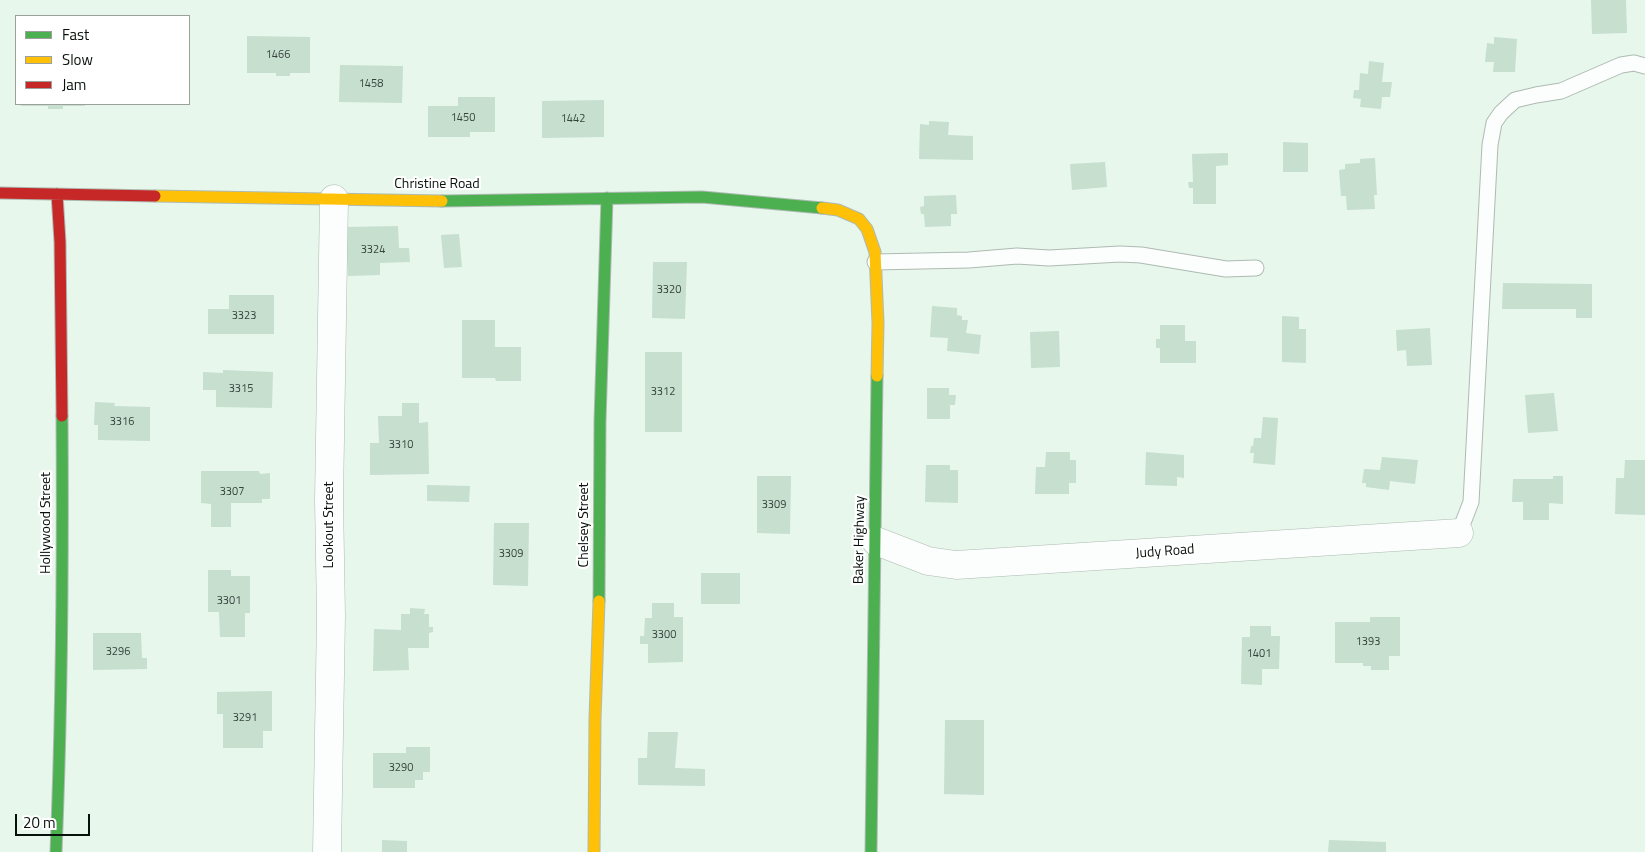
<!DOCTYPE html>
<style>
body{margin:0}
#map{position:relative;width:1645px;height:852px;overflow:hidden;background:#e7f7ec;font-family:"Titillium Web",sans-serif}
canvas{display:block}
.legend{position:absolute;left:15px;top:15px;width:175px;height:90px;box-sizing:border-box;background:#fff;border:1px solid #9ca09d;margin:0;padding:6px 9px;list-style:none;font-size:15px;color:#07110b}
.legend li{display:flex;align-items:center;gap:10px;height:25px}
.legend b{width:25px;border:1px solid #9ca09d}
.scale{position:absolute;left:15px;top:814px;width:75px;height:22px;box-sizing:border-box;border:2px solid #07110b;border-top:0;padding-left:6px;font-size:15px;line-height:18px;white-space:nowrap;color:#07110b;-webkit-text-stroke:4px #fff;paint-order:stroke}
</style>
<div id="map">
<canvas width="1645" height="852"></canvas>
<ul class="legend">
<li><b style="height:6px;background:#4caf50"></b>Fast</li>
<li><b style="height:6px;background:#ffc107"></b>Slow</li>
<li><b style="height:6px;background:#c62828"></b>Jam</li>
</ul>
<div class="scale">20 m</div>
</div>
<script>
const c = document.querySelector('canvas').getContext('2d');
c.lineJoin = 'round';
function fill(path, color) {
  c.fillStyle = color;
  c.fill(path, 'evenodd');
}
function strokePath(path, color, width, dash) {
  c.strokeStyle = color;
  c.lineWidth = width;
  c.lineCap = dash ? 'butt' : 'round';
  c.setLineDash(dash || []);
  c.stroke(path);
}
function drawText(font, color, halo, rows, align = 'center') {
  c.font = font + ' "Titillium Web",sans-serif';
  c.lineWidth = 4.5;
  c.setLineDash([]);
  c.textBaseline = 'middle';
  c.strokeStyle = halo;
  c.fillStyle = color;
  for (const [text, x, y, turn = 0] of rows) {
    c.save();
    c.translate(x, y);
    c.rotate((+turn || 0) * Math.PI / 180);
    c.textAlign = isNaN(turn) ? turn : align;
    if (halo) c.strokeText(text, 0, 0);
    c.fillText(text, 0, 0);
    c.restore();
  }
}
const building = new Path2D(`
 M1591 0H1626L1627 33 1592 34Z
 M247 36 310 37V73H290V76H276V73H247Z
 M1494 37 1517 39 1515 72H1493L1494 62H1485L1487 43 1494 44Z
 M1369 61 1384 63 1382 82H1392L1390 97H1382L1381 109 1360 107 1361 99 1353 98 1354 90H1359L1360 73 1368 74Z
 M340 65 403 66 402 103 339 102Z
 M458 97H495V132H470V137H428V106H458Z
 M604 100V137L542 138V101Z
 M20 104H85V106H63V109H48V106H21Z
 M929 121 949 122 948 135 973 136V160L919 159 920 124 929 125Z
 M1283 142 1308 143V172H1283Z
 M1228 153V165L1216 166V204H1193V188H1189L1188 182H1193L1192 154Z
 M1375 158 1377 195H1374L1375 209 1347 210 1346 196H1341L1339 170 1345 169V164L1360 163V159Z
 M1105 162 1107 187 1072 190 1070 164Z
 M956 195 957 214H951V226L925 227 924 214H921L920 207 924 206V196Z
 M398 226 399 248H409L410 262 380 263V275L348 276 346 227Z
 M459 234 462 267 444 268 441 235Z
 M653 262H687L685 319 652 318Z
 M1503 283 1592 284V318H1576V309H1502Z
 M229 295H274V334H208V309H229Z
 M932 306 957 308V315L962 316V320H968L966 333 981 335 979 354 947 351 948 338 930 337Z
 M1282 316 1299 317V329H1306V363L1282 362Z
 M462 320H495V347H521V381H496L495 378H462Z
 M1160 325H1185V341H1196V363H1160V348H1156V339H1160Z
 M1430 328 1432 365 1407 366 1406 350 1397 351 1396 330Z
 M1059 331 1060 367 1031 368 1030 332Z
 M645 352H682V432H645Z
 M223 370 273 372 272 408 216 407V390H203V372L223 373Z
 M927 388H949V395H956L955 405H950V419H927Z
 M1554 393 1558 431 1528 433 1525 395Z
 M95 402 115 403 114 406 150 407V441L98 440V425H94Z
 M402 403H419V423L428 422 429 474 370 475V443H379L378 416H402Z
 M1263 417 1278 418 1275 465 1253 463 1254 453H1250L1251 446H1253L1254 438H1261Z
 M1046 452H1070V460H1076V483H1069V494H1035L1036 467H1045Z
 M1146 452 1184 455V478L1177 477V486L1145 485Z
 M1382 457 1418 460 1415 484 1390 481 1389 490 1366 487V483H1362L1364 469 1380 470Z
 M1625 460H1645V515L1615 514 1616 478H1624Z
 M926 465H950V470H958V503L925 502Z
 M201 471H259L260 474 270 473V499H262V503H231V527H211V504L201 503Z
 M757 476H791L790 534 757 533Z
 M1553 476H1563V504L1549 503V520H1523V502H1512L1513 479H1553Z
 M427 485 470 486 469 502 427 501Z
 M494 523H529L528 586 493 585Z
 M208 570H231V576H250V613H245V637H220L219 612H208Z
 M701 573H740V604H701Z
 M652 603H674V617H683V662L648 663V644H640V636H644L645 618H652Z
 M410 608 425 609 424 614H429V627H433V632L429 633V648H408L409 670 373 671 374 629 401 630V614H410Z
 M1370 617H1400V656H1389V670H1371V666H1363V663H1335V622H1370Z
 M1250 626H1271V636H1280L1279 669H1262V685L1241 684 1242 637H1250Z
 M93 633H141L142 658H147V669L93 670Z
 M272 691V731H263V748H223V714H217V692Z
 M945 720H984V795L944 794Z
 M648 732H678L675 768 705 769V786L638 785V758H647Z
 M406 747H430V772H423V780H415V788H373V753H406Z
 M382 840 407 841V852H382Z
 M1329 840 1386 842V852H1328Z`);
const lane = new Path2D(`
 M875 262 969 260 1017 256 1049 258 1120 254 1141 255 1226 269 1256 268
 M1459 533 1471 502 1490 145 1494 123 1501 113 1515 100 1536 95 1561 91 1621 65 1634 63 1645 66`);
const street = new Path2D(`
 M876 541 928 561 956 565 1459 533
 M327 852 331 616 329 499 334 199`);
const fast = new Path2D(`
 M442 201 702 197 822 208
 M599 601 600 421 607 198
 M56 852C62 707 63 561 62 416
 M871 852 877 376`);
const slow = new Path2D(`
 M155 196 442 201
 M822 208 838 210 859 219 867 229 875 252 878 323 877 376
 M594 852 595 719 599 601`);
const jam = new Path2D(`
 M0 193 155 196
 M57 194 60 242 62 416`);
const numberNames = [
 ["1466",278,55],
 ["1458",371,84],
 ["1450",463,118],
 ["1442",573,119],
 ["3324",373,250],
 ["3320",669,290],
 ["3323",244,316],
 ["3315",241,389],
 ["3312",663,392],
 ["3316",122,422],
 ["3310",401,445],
 ["3307",232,492],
 ["3309",774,505],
 ["3309",511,554],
 ["3301",229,601],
 ["3300",664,635],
 ["1393",1368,642],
 ["3296",118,652],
 ["1401",1259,654],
 ["3291",245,718],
 ["3290",401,768]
];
const streetNames = [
 ["Christine Road",437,185],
 ["Hollywood Street",47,523,-90],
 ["Lookout Street",330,525,-90],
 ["Chelsey Street",585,525,-90],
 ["Baker Highway",860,540,-89],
 ["Judy Road",1165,552,-4]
];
fill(building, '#c6dfcf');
strokePath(lane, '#aebab2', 17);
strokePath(street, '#aebab2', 29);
strokePath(fast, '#aebab2', 13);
strokePath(slow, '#aebab2', 13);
strokePath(jam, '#aebab2', 13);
strokePath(lane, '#fbfefc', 15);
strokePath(street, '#fbfefc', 28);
strokePath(fast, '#4caf50', 11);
strokePath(slow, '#ffc107', 11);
strokePath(jam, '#c62828', 11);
drawText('11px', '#37443c', null, numberNames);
drawText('14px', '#07110b', '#fff', streetNames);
</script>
